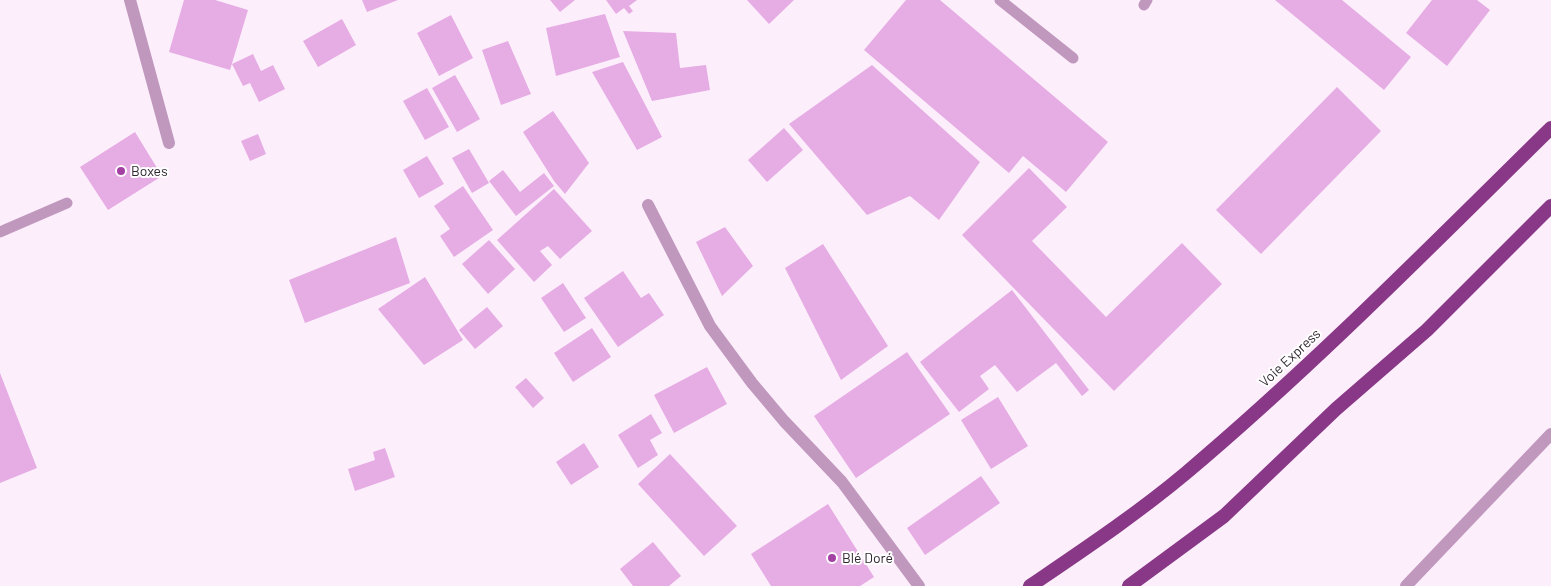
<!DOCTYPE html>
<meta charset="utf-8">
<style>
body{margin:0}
canvas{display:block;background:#fdeefc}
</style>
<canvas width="1551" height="586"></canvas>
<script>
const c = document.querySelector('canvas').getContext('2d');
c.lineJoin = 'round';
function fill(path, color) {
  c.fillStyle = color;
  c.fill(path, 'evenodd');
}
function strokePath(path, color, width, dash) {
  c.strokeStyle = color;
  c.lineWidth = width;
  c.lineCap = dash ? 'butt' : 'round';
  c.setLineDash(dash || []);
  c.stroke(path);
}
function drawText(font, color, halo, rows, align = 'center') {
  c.font = font + ' Barlow,sans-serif';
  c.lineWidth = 4;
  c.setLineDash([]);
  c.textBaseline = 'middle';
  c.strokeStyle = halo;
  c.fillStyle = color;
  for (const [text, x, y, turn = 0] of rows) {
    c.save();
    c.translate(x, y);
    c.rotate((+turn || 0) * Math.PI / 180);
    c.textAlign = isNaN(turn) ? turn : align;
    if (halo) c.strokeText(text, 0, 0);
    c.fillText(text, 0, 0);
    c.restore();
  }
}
const building = new Path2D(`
 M184 0H215L248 10 230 70 169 52Z
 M362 0H398L367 12Z
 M550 0H575L560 12Z
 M606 0H637L629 6 633 11 629 14 624 8 616 14Z
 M747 0H794L769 24Z
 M906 0H940L1108 142 1066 192 1023 156 1009 173 864 50Z
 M1275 0H1342L1411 57 1384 90Z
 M1432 0H1477L1490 10 1447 66 1406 33Z
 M605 14 620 57 556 76 546 28Z
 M451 15 473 58 439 76 417 33Z
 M342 19 356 45 318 67 303 41Z
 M623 31 676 33 680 68 706 65 710 90 652 101Z
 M508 41 531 94 501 105 482 50Z
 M253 54 261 71 273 65 285 89 259 102 250 83 243 86 232 64Z
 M623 62 662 137 637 150 592 72Z
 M872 65 980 162 939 220 910 196 867 215 789 124Z
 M455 75 480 119 457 132 432 88Z
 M1337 87 1381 131 1261 254 1216 210Z
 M427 88 449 127 425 140 403 101Z
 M553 111 589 163 565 194 554 181 523 132Z
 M784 128 803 150 767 182 748 160Z
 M135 132 162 176 108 210 80 167Z
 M258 134 266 154 250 161 241 141Z
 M469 149 489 183 472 193 452 158Z
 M427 156 444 184 419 198 403 170Z
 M1029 168 1067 207 1032 241 1106 317 1182 243 1222 284 1114 391 962 235Z
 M503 170 520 192 544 173 554 186 516 216 489 181Z
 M463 186 493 230 454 257 440 236 450 229 434 206Z
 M554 189 592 231 560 259 548 246 540 251 552 265 534 282 497 240Z
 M725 227 753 266 722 296 696 242Z
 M396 237 410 283 305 323 289 280Z
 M489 240 515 269 488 294 462 264Z
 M823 244 888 346 841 380 785 268Z
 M623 271 641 298 649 293 664 315 618 347 584 298Z
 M425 277 463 340 424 365 378 309Z
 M563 283 586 318 564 332 541 298Z
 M1012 290 1089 390 1082 396 1056 363 1017 392 995 365 980 376 989 389 959 412 920 362Z
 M487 307 503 326 475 349 459 330Z
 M592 328 611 357 573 382 554 353Z
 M907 352 950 414 856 478 814 416Z
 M707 367 727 404 674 433 654 395Z
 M0 373 37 468 0 483Z
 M526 378 544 398 533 408 515 387Z
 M998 397 1028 446 991 469 961 420Z
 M651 414 662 433 650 440 658 455 638 468 618 435Z
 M584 443 599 467 571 485 556 462Z
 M385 448 395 477 355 491 348 469 375 460 373 452Z
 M670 454 737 526 704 556 638 484Z
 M981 476 1000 503 925 555 907 528Z
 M828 504 874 577 860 586H771L751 554Z
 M653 542 681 576 669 586H633L620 569Z`);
const service = new Path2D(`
 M1000 0 1073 58
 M1144 5 1147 0
 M0 232 67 203`);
const minor = new Path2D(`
 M130 0 169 143
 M648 205 710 326 752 383 784 421 842 482 919 586
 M1406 586 1551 434`);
const trunk = new Path2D(`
 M1030 586C1083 550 1137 514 1186 473 1314 365 1432 245 1551 128
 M1129 586 1224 516 1336 409 1427 330 1551 206`);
const markers = [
 [121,171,5,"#a43fa4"],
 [832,558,5,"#a43fa4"]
];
const poiNames = [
 ["Boxes",131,171],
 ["Blé Doré",842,558]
];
const streetNames = [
 ["Voie Express",1290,358,-43]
];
fill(building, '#e6ace4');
strokePath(service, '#c098be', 11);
strokePath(minor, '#c098be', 12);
strokePath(trunk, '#883886', 14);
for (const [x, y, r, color] of markers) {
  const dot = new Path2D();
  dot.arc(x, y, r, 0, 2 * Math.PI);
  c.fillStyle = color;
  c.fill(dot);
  strokePath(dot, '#fff', 2);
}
drawText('14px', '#2f262f', '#fff', poiNames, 'left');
drawText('14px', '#2f262f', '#fff', streetNames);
</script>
